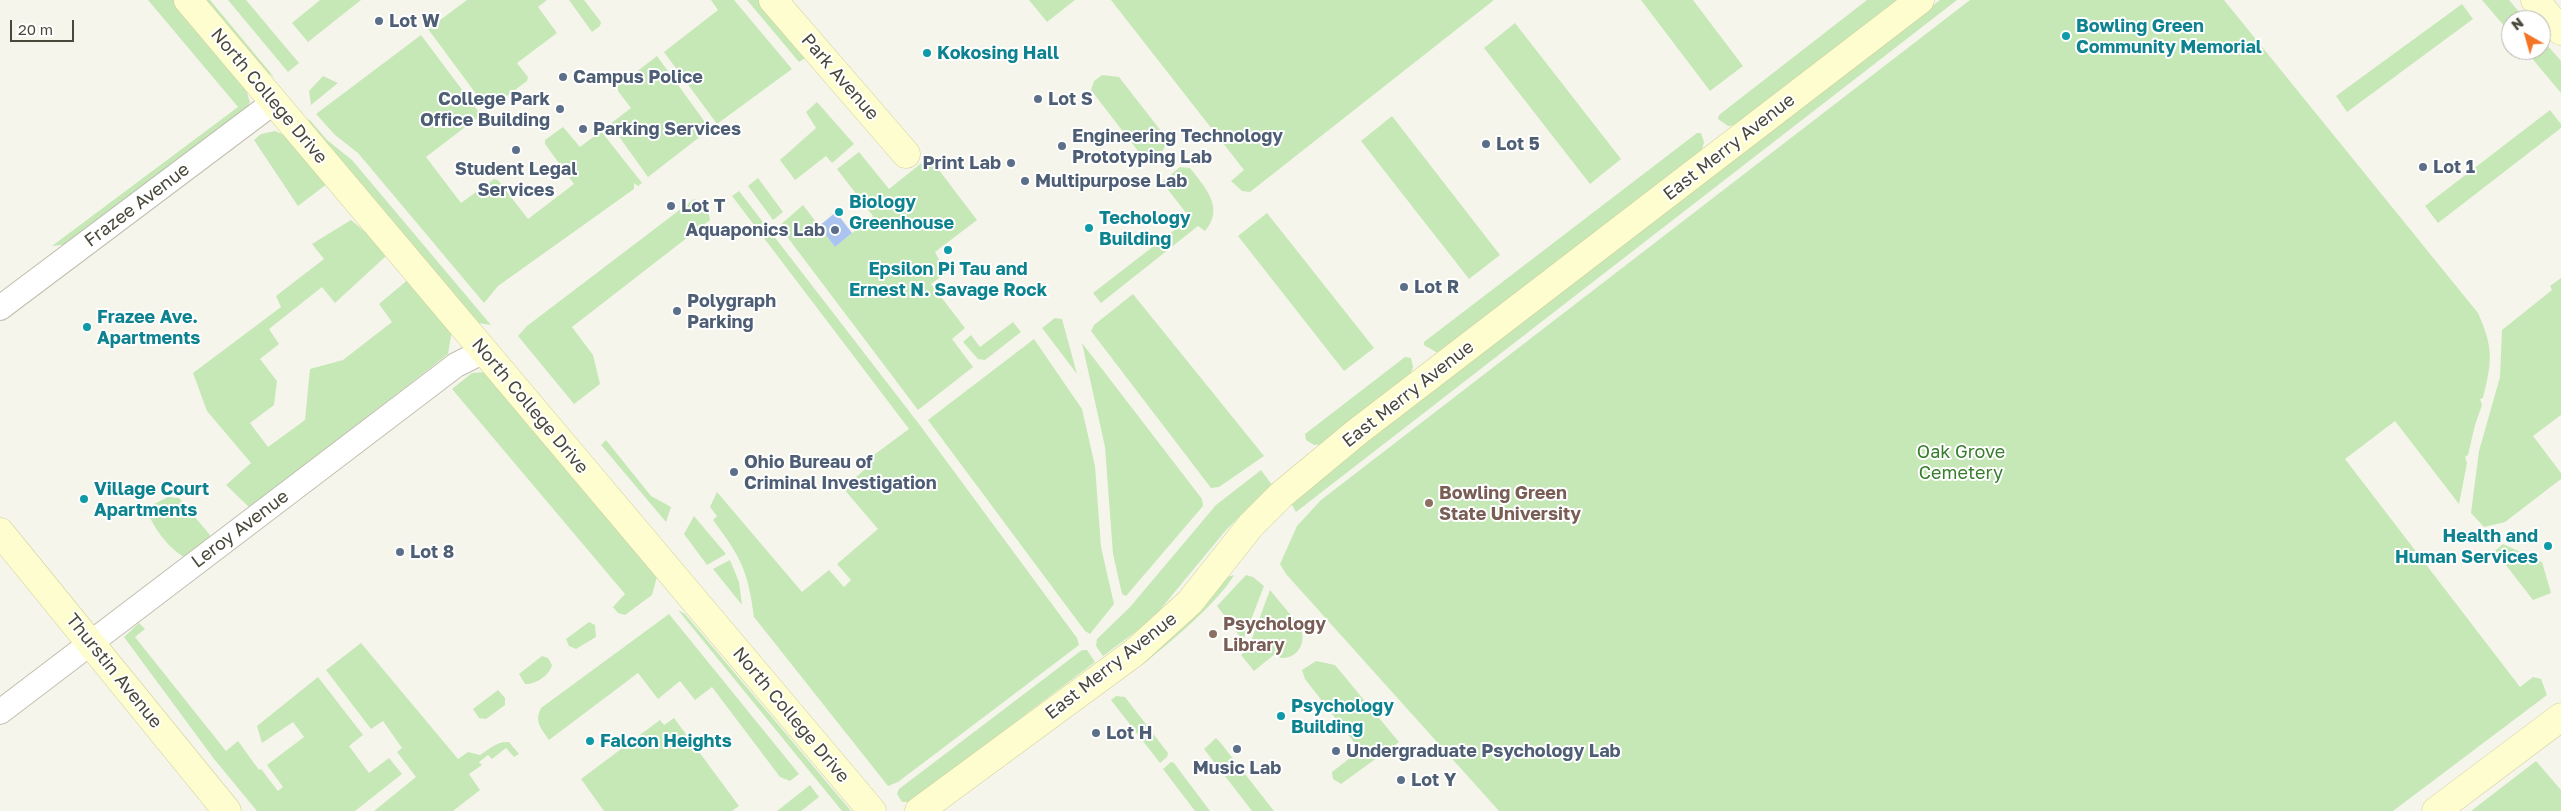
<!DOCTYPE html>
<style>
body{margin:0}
#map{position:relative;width:2561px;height:811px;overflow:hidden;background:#f6f5ec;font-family:"Golos Text",sans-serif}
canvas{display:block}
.north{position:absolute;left:2501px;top:10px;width:50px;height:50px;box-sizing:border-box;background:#fff;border:1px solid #b7b6b0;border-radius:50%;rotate:322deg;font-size:14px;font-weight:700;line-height:20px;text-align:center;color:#4a483a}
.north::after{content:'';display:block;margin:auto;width:18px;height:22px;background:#f47425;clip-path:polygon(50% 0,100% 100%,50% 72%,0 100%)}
.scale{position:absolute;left:10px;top:20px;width:64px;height:22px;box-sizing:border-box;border:2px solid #4a483a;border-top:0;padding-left:6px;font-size:15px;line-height:18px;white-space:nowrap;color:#4a483a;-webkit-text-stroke:4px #fff;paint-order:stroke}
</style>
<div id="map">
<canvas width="2561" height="811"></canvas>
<div class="north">N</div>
<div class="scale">20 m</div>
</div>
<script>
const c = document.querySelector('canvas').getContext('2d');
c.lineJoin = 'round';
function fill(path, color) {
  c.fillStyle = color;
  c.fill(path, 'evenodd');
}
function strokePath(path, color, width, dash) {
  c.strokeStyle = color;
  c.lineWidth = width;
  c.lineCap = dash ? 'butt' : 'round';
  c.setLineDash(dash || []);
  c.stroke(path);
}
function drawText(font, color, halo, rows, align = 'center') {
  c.font = font + ' "Golos Text",sans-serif';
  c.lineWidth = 4;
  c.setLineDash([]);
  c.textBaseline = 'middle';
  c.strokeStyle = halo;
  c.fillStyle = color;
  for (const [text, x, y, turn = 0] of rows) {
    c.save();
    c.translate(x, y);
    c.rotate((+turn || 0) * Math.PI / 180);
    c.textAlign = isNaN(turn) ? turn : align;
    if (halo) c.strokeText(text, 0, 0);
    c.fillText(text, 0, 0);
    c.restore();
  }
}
const green = new Path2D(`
 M148 0H175L244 83 250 102 243 115 71 244 52 246 238 107Z
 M203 0H210L274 77 258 66Z
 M228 0H246L299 63 288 72Z
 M320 0H361L308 42 292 23Z
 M467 0H547L538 7 557 33 517 63 528 77 527 81 488 110 428 29Z
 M569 0H584L601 22 600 26 592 32Z
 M711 0H734L792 69 717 124 664 52 718 10Z
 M747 0H759L807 57 799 62Z
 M1029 0H1075L1047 22Z
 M1111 0H1494L1250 192 1242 191 1231 181 1244 170Z
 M1641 0H1693L1743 66 1710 91Z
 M1867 0H1902L1741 125 1728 126 1718 119 1719 115Z
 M1940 0H1957L1296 512 1290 501Z
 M1970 0H2224L2478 313C2494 349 2492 361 2483 398L2480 399 2482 405 2475 425 2468 455 2465 457 2467 463 2459 504 2395 421 2345 459 2520 687 2533 677 2541 679 2547 695 2393 811H1499L1286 574 1280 564 1297 526 1321 500Z
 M2482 0H2509L2526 20H2511V34Z
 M2462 4 2473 19 2347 112 2336 96Z
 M1515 23 1621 159 1590 184 1484 48Z
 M421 35 481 115 426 157 461 203 494 179 498 180 528 219 574 184 545 144V140L563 127 580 147 601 131 642 183 638 186 634 183V189L498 286 484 303 358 153 335 135 316 114Z
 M2541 38 2561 61V93L2525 50H2541Z
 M657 56 710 129 648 177 610 124 631 108 618 91V86Z
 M1102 75 1119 77 1168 140 1161 154 1148 164 1091 90 1094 81Z
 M323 76 338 83 311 105 309 91Z
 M817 102 854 144 832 163 826 156 795 180 780 160 816 128 806 112Z
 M2550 110 2561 124V128L2438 223 2425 206Z
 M1392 116 1500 255 1469 279 1361 141Z
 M309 119 327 140 352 160 491 325 478 323 310 129Z
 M275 131 287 136 327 184 298 206 254 140 261 134Z
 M1697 133H1701L1704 142 1701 154 1448 352H1436L1424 345V342Z
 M859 152 889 189 929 157 977 220 935 252 946 273 931 284 965 328 952 339 973 367 918 410 779 226 803 205 835 247 873 216 837 169Z
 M1180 167 1190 168C1205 187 1225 208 1205 231L1198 226 1101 303 1093 293 1190 218 1162 182Z
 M758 178 783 212 773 220 748 186Z
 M739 191 919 424 1077 638 1079 645 898 782 888 786 754 617C748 571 741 557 713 520L717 516 710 507 717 492 802 592 829 570 844 587 851 580 837 564 878 529 843 488 870 465 867 460 909 429 732 196Z
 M694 199 707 205 710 220 572 327 593 355 600 384 574 404 518 336 527 326Z
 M1267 213 1374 348 1344 371 1238 236Z
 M351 220 369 235 386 256 335 303 322 287 269 329 279 344 260 359 277 381 274 405 250 423 268 447 305 420 310 369 343 360 392 322 379 304 410 278 452 330 448 354 250 508 226 485 251 463 207 411 193 373 281 307 276 296 324 259 312 244Z
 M2561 278V415L2533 436 2561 473V479L2505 522 2484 527 2471 513 2479 451 2500 377 2502 330 2552 290 2550 286Z
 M1133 294 1264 456 1219 487 1211 488 1091 331 1094 325Z
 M1055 318 1062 319 1077 374 1042 328Z
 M1013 322 1021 332 985 360 978 359 963 342 971 335 980 347Z
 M1034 339 1082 409 1095 466 1101 547 1114 604 1090 634 1085 631 928 420Z
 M1082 343 1202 499 1203 506 1126 596 1122 594 1113 554 1105 447Z
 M1405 357 1411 358 1413 367 1409 378 1325 444 1314 445 1306 440 1305 434Z
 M486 372 658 573 652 595 625 615 618 613 613 607 625 594 452 389 472 373Z
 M606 440 651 496 671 507 666 522 601 445Z
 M1261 470 1272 485 1226 530 1159 611 1138 630 1103 656 1096 646 1097 639 1130 607 1216 505Z
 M168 497 179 498 210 535 209 541 186 558C169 549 155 530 148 513L154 504Z
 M694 516 726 554 707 565 684 534Z
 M2503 544 2542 562 2551 593 2533 600 2495 551Z
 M730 560 739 582 742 605 713 569Z
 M1234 575C1220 601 1166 646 1142 665L1139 661 1224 578Z
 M1246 575 1253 577 1264 586 1244 638H1241L1217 606Z
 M1270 590 1299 625C1308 640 1299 659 1281 658L1275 654 1254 671 1241 655 1248 649Z
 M678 610 685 614 851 811H842Z
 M669 614 799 774 790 781 780 777 712 687 695 700 680 681 658 699 638 673 549 740C541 728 534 722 541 708Z
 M589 622 595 625 596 637 576 649 569 646 566 639Z
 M139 623 145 629 135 637 226 751 238 741 259 770 261 769 278 791 283 787 267 765 304 737 293 722 262 743 257 726 318 677 363 735 349 746 369 773 389 758 402 774 355 811H257L214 759 124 637Z
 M361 643 458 759 468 752 480 755C489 749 497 741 509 742L519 754 514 757 506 748 492 759 488 755 479 762 482 765 469 774 480 790 453 811H374L416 777 397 752 402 748 383 721 371 729 326 670Z
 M1082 650H1087L1095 662 909 802H902L897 794 899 789Z
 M542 656 548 658 552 665C550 675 535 685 525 684L519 674Z
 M1316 661 1335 665 1399 742 1341 784 1333 779 1332 772 1360 750 1305 679 1302 670Z
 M498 690 505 698V705L486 719 479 718 473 709Z
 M1116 696 1125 697 1168 753 1167 757 1160 763 1111 700Z
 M674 718 739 806 732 811H604L581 779 660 720 664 725Z
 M1216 738 1220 742 1274 811H1252L1204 749Z
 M2536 761 2561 790V811H2471Z
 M1171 762 1174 763 1210 811H1195L1163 769Z
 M810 785 819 797 801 811H777Z`);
const water = new Path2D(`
 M836 212 852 233 835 247 819 226Z`);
const street = new Path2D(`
 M0 308 274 102
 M0 712 456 365 484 351`);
const secondary = new Path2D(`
 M188 0 872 811
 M773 0 906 154
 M2535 0 2561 31
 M0 532 227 811
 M919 811 1135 652 1190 602 1251 525 1281 495 1357 432 1920 0
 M2436 811 2561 717`);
const markers = [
 [379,21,5,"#5c6f8a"],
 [2066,36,5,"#0f9aa8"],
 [927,53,5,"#0f9aa8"],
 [563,77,5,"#5c6f8a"],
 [1038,99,5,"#5c6f8a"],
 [560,109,5,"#5c6f8a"],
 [583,129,5,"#5c6f8a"],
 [1486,144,5,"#5c6f8a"],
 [1062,146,5,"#5c6f8a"],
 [516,150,5,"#5c6f8a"],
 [1011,163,5,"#5c6f8a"],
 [2423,167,5,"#5c6f8a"],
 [1025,181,5,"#5c6f8a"],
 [671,206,5,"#5c6f8a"],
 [839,212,5,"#0f9aa8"],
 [1089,228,5,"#0f9aa8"],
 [835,230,5,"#5c6f8a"],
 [948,250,5,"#0f9aa8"],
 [1404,287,5,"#5c6f8a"],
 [677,311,5,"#5c6f8a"],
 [87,327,5,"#0f9aa8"],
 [734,472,5,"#5c6f8a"],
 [84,499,5,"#0f9aa8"],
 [1429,503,5,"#8d6e63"],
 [2548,546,5,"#0f9aa8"],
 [400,552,5,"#5c6f8a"],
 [1213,634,5,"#8d6e63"],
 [1281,716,5,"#0f9aa8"],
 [1096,733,5,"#5c6f8a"],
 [590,741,5,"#0f9aa8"],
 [1237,749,5,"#5c6f8a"],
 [1336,751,5,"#5c6f8a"],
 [1401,780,5,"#5c6f8a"]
];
const serviceNames = [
 ["Lot W",389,21],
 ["Campus Police",573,77],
 ["College Park",550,99,"right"],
 ["Office Building",550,120,"right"],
 ["Lot S",1048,99],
 ["Parking Services",593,129],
 ["Engineering Technology",1072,136],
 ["Prototyping Lab",1072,157],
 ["Lot 5",1496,144],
 ["Print Lab",1001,163,"right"],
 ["Lot 1",2433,167],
 ["Student Legal",516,169,"center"],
 ["Services",516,190,"center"],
 ["Multipurpose Lab",1035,181],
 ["Lot T",681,206],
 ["Aquaponics Lab",825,230,"right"],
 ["Lot R",1414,287],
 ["Polygraph",687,301],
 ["Parking",687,322],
 ["Ohio Bureau of",744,462],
 ["Criminal Investigation",744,483],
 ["Lot 8",410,552],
 ["Lot H",1106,733],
 ["Undergraduate Psychology Lab",1346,751],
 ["Music Lab",1237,768,"center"],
 ["Lot Y",1411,780]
];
const cultureNames = [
 ["Bowling Green",2076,26],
 ["Community Memorial",2076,47],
 ["Kokosing Hall",937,53],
 ["Biology",849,202],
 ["Greenhouse",849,223],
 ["Techology",1099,218],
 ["Building",1099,239],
 ["Epsilon Pi Tau and",948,269,"center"],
 ["Ernest N. Savage Rock",948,290,"center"],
 ["Frazee Ave.",97,317],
 ["Apartments",97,338],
 ["Village Court",94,489],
 ["Apartments",94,510],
 ["Health and",2538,536,"right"],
 ["Human Services",2538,557,"right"],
 ["Psychology",1291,706],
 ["Building",1291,727],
 ["Falcon Heights",600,741]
];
const streetNames = [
 ["Park Avenue",840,77,49],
 ["North College Drive",269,96,50],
 ["East Merry Avenue",1729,147,-38],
 ["Frazee Avenue",137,205,-37],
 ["East Merry Avenue",1408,394,-38],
 ["North College Drive",530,406,50],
 ["Leroy Avenue",240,529,-37],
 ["East Merry Avenue",1111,666,-38],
 ["Thurstin Avenue",114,671,51],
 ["North College Drive",791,715,50]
];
const parkNames = [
 ["Oak Grove",1961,452],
 ["Cemetery",1961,473]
];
const educationNames = [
 ["Bowling Green",1439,493],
 ["State University",1439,514],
 ["Psychology",1223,624],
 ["Library",1223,645]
];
fill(green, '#c6e8b7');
fill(water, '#abc4ef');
strokePath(street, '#c1bfaf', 26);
strokePath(secondary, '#d1cf9b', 29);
strokePath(street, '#fff', 24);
strokePath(secondary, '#fdfdcf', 28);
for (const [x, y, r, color] of markers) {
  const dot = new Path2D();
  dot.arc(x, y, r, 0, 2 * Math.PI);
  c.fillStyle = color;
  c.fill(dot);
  strokePath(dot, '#fff', 2);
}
drawText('bold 18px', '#4e5e75', '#fff', serviceNames, 'left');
drawText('bold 18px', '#0d838f', '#fff', cultureNames, 'left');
drawText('18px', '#4a483a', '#fff', streetNames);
drawText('18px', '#387c2d', '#fff', parkNames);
drawText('bold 18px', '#785e54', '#fff', educationNames, 'left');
</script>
